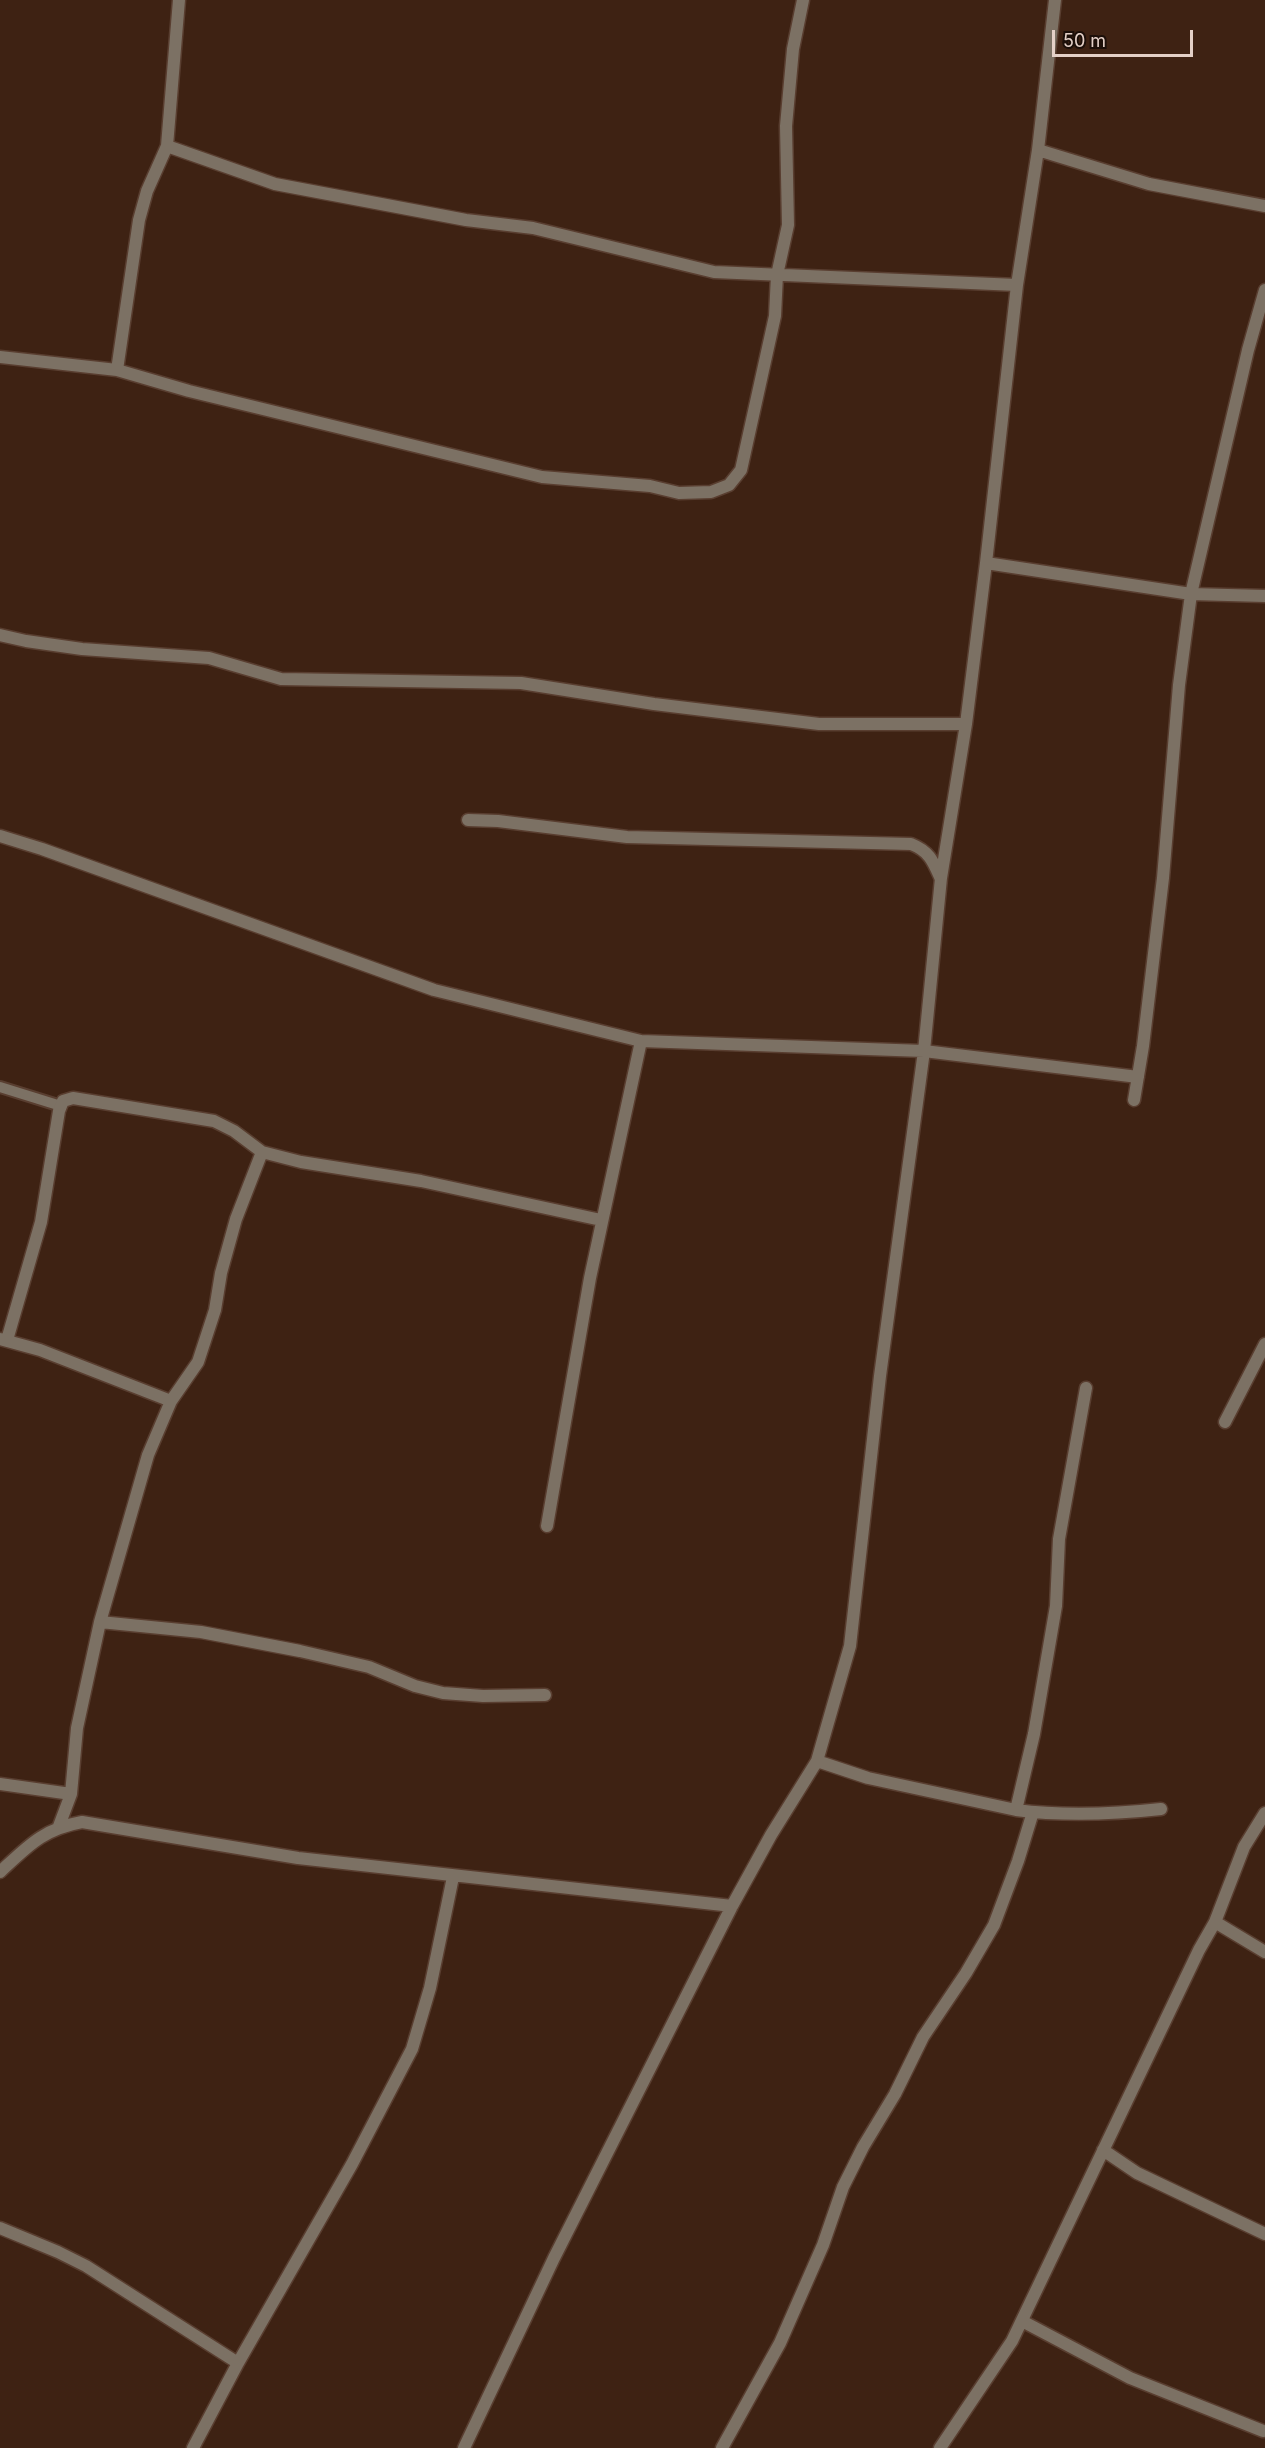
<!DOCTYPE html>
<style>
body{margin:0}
#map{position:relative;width:1265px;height:2448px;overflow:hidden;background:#3e2213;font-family:Inter,sans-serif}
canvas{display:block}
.scale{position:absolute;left:1052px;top:30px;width:141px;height:27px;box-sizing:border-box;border:3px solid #e4d0c7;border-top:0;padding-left:8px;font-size:18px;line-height:21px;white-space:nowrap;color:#e4d0c7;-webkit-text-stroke:4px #1c0f09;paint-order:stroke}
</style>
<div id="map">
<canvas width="1265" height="2448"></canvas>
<div class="scale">50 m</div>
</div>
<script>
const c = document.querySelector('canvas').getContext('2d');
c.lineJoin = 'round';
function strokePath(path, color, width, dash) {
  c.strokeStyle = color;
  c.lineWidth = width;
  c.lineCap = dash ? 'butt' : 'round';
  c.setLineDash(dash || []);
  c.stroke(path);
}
const lane = new Path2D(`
 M0 1087 61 1106`);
const street = new Path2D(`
 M179 0 167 146 275 184 466 220 533 228 714 272 1017 285
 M1038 150 1149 184 1265 206
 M0 357 117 370 189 391 542 477 650 486 679 493 711 492 729 485 741 470 775 316 777 275 788 225 786 126 793 49 803 0
 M117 370 139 220 147 191 167 146
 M986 563 1191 594 1265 596
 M0 635 26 641 82 649 209 658 281 679 521 683 654 704 819 724H966
 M468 820 498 821 627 837 911 844C929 851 933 861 940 877
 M0 836 42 849 434 990 641 1041
 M1134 1100 1143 1046 1163 878 1179 685 1191 594 1248 350 1265 290
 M0 1339 40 1350 171 1401
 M7 1340 41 1222 59 1111 63 1101 73 1098 214 1121 234 1131 262 1152
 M1225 1422 1265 1344
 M547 1526 590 1278 641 1041 924 1051 1138 1077
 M100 1622 201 1632 300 1651 369 1667 415 1686 443 1693 483 1696 545 1695
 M817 1761 868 1778 1016 1810C1062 1816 1115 1814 1161 1809
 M0 1784 71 1794
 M1016 1810 1034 1734 1056 1606 1059 1539 1086 1388
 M59 1826 71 1794 77 1728 100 1622 148 1455 171 1401 198 1362 215 1310 221 1273 236 1219 262 1152 301 1162 421 1181 601 1220
 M0 1872C28 1846 43 1829 82 1822L298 1858 732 1906
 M1215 1922 1265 1952
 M1103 2150 1137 2173 1265 2234
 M0 2228 58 2252 86 2266 238 2363
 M1022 2321 1130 2378 1263 2431
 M193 2448 238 2363 352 2164 412 2049 430 1988 453 1877
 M464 2448 554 2258 732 1906 771 1835 817 1761 850 1646 880 1376 924 1051 941 878 966 724 986 563 1017 285 1038 150 1055 0
 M722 2448 780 2343 823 2245 843 2187 863 2147 895 2094 923 2037 966 1973 994 1925 1018 1861 1033 1812
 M940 2448 1012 2341 1199 1950 1215 1922 1244 1847 1265 1813`);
strokePath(lane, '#593e30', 14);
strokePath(street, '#593e30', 15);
strokePath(lane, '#7c7164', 10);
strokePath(street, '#7c7164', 12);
</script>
